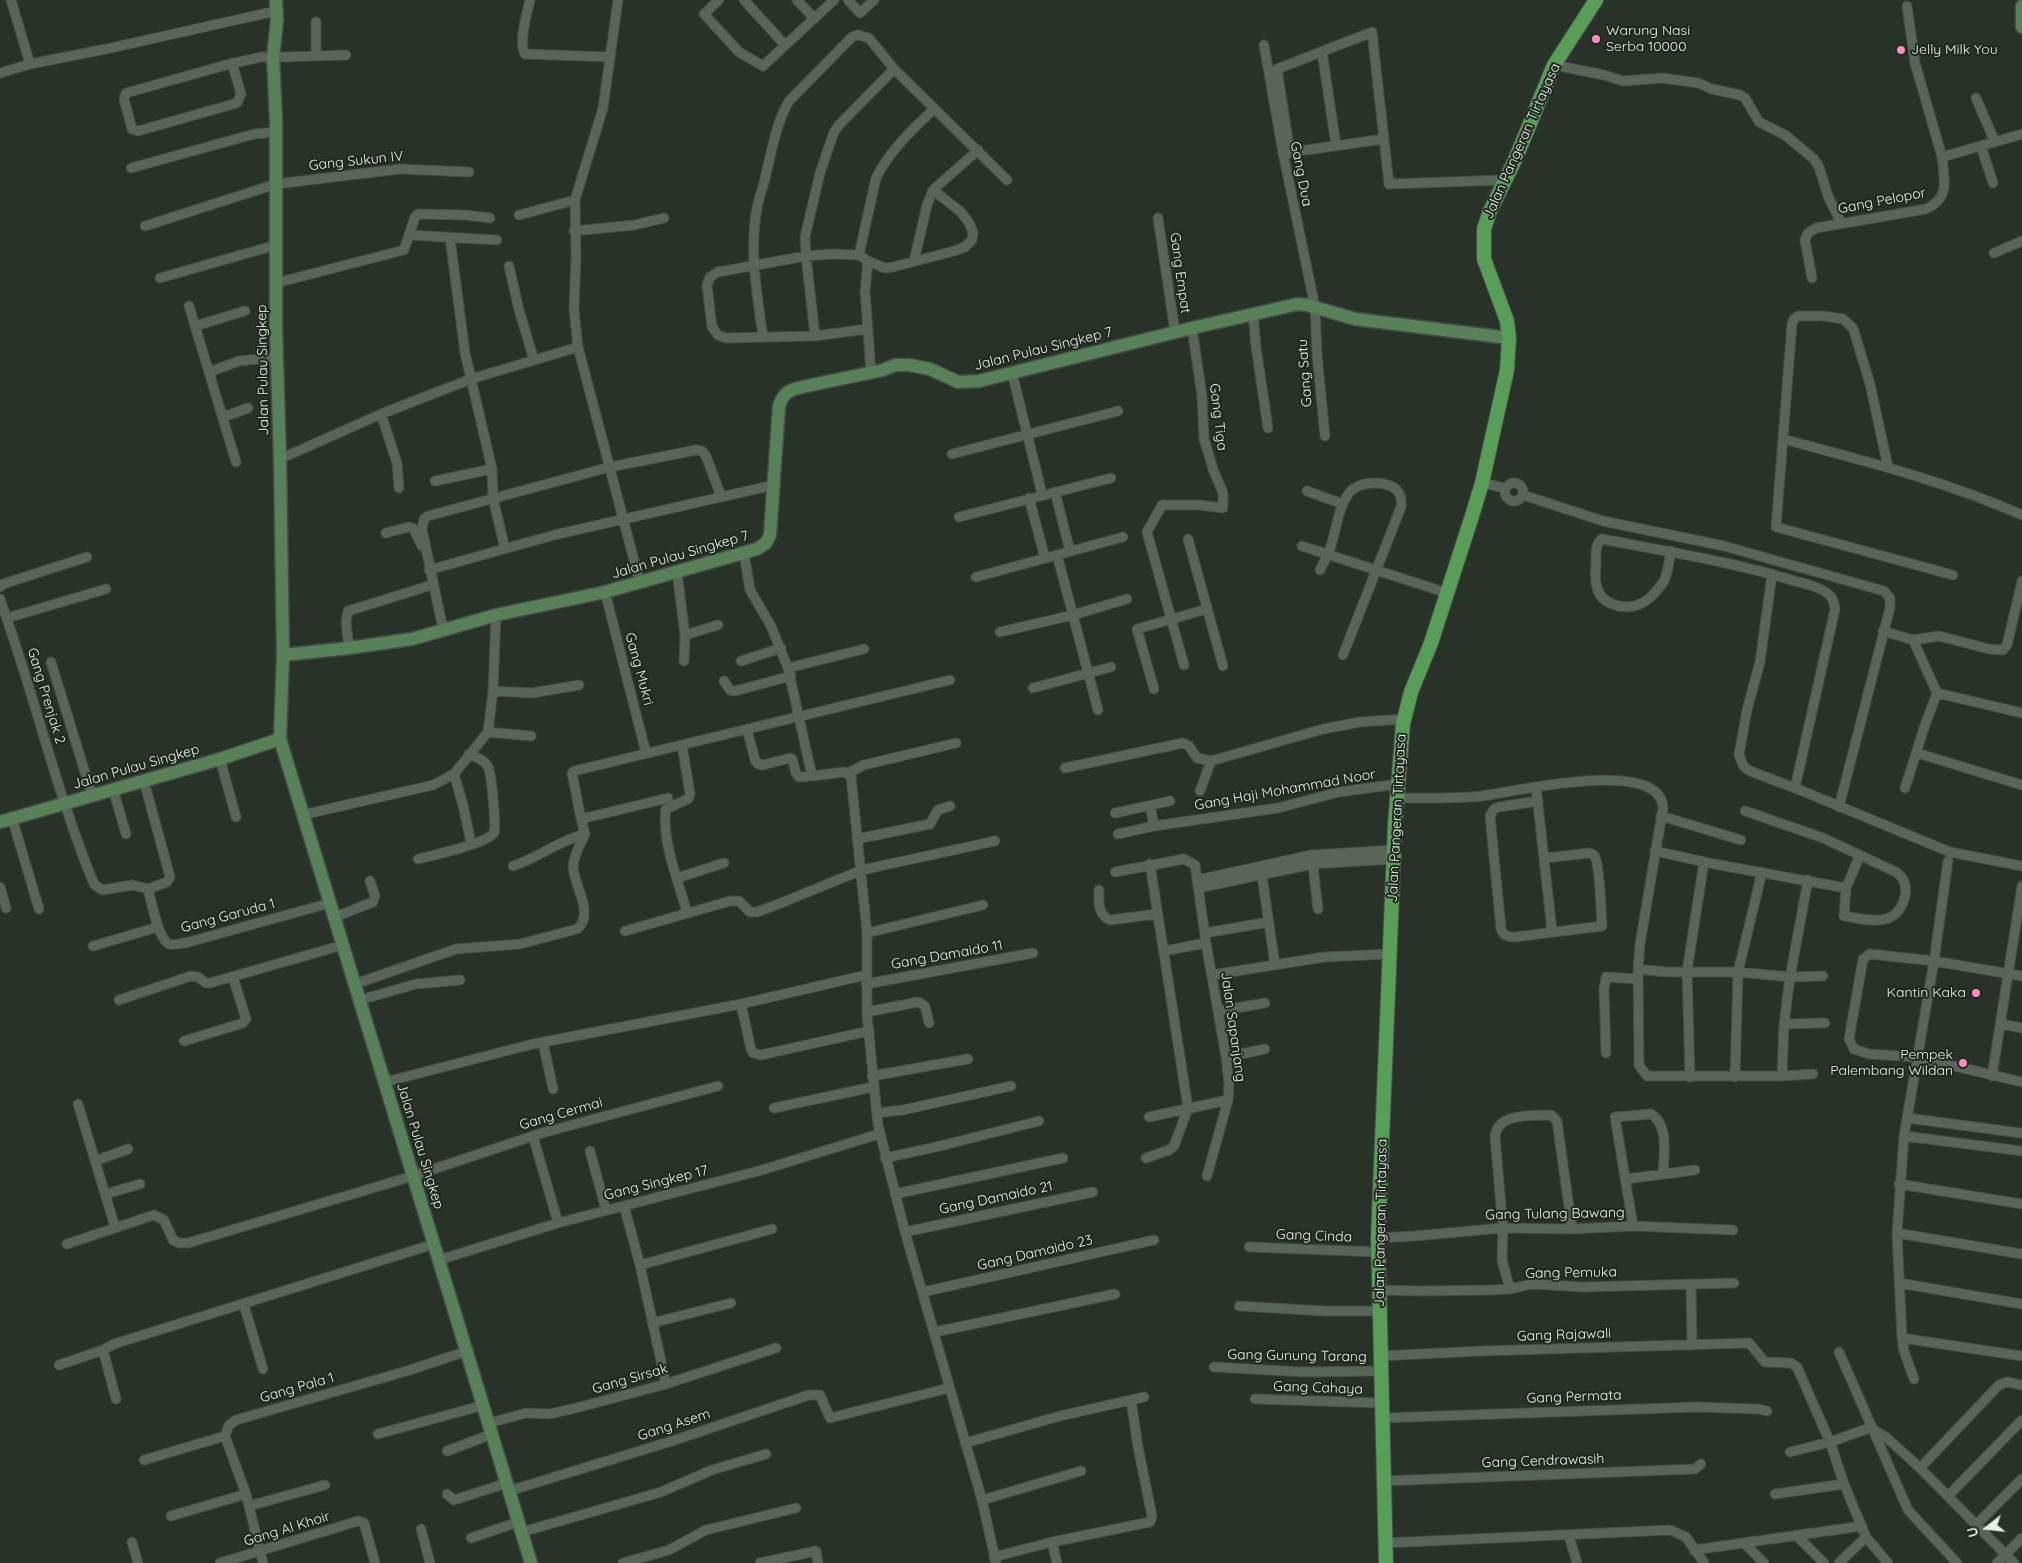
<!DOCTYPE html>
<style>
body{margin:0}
#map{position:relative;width:2022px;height:1563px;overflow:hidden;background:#283228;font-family:Quicksand,sans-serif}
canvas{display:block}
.north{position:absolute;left:1962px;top:1503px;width:50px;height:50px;-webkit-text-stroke:4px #1f281e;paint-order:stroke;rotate:254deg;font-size:14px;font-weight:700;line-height:20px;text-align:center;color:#eaf0e9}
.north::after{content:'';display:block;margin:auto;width:18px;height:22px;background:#eaf0e9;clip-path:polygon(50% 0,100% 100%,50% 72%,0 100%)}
</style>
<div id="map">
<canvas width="2022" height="1563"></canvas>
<div class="north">U</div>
</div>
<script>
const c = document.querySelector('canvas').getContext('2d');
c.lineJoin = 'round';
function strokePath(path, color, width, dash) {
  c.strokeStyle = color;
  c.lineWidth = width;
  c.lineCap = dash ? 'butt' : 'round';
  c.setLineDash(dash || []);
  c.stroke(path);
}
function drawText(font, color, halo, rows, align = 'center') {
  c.font = font + ' Quicksand,sans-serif';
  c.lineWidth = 4;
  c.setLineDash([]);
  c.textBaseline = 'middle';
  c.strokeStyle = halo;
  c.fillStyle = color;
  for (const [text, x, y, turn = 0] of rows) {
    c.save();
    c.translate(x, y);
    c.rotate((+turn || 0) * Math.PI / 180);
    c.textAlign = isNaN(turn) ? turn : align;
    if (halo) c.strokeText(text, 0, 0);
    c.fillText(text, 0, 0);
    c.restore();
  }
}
const street = new Path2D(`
 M11 0 30 64
 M530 0C527 13 518 43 525 54L609 57
 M618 0 603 108 575 200 576 258 574 310 578 347 640 583
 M719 0 704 14 739 52 763 66 834 0
 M744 0 785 45
 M797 0 814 18
 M848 0 860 13 874 0
 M1907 6 1915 63 1942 157
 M1264 45 1283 153 1315 307 1317 354 1325 436
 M1322 52 1336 145
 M316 56V22
 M232 63 241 94 237 103 138 131 132 129 124 99 126 93 226 65 261 57H284L346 55
 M1554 65 1604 75 1623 81 1663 78 1698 83 1712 89 1740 95 1745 98 1759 122 1785 135 1814 159 1819 167 1828 196 1841 223
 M0 73 30 64 106 49 276 11
 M1976 98 1995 142
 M1981 146 1993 183
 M1285 153 1384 139
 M1290 153 1277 69 1372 32 1389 184 1503 180
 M131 168 254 134 276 132
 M519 215 575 200
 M1158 218 1175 332
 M145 226 276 184 400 169 469 172
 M574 231 634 225 664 218
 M409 235 497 240
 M450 238 465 353 492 469 493 498 505 549
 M1994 253 2022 241
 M859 255 876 178C890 150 912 130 934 109
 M868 261 865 291 871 372
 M914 261 927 205 933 190 978 150
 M509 266 519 310 534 360
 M160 278 276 245
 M1812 278 1805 240 1808 233 1816 228 1926 209C1951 198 1944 179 1942 157L2022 134
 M276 283 404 250 415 217 418 214 465 215 490 218
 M189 306 236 462
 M1253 313 1256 347 1268 428
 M195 326 245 311
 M867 329 815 336 726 338 718 335 712 327 707 285 710 277 718 272 806 256 832 254 859 255 868 261 885 268 893 267 954 251 965 247 972 240 973 232 969 223 961 212 933 190
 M815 336 806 256 805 237 820 173 834 132 839 125 894 69
 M763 337C757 294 749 251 757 208 759 196 764 186 766 174 772 149 776 124 789 101L852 37 858 35 869 38 894 69 1007 180
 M209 372 239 361 277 357
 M1012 373 1042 494
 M381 414 397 463 399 488
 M223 417 248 408
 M1783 439C1864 461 1946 481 2022 515
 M952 454 1118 411
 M280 459 381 414 471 379 578 347
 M1888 467 1870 384 1853 328 1843 319 1823 316H1798L1794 319 1792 324 1776 527 1953 575
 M435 481 492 469
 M1505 492a9 9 0 1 1 18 0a9 9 0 1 1-18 0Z
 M1482 483 1505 488
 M1307 491 1343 504
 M1055 492 1070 551
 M1523 495 1603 521 1724 546 1884 591 1890 598V608L1839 807
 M1029 498 1045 558
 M959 517 1111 478
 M386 533 409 527 413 528 422 546
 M1188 539 1223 666
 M1302 546 1447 593
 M1671 551C1669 560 1668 573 1664 581 1659 589 1650 599 1642 603 1627 611 1601 606 1597 587 1594 579 1596 569 1596 560 1596 553 1595 544 1602 539 1664 551 1727 561 1788 579 1800 583 1817 585 1827 593 1833 597 1834 602 1835 609L1795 788
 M744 553 750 590 771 626 788 668 812 776 844 772 851 776 867 933V1014L878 1125 905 1232 982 1500 996 1563
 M1057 555 1098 710
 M429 570 554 535 774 485
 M1320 570C1323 564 1326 558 1329 552 1336 534 1337 509 1349 493 1358 481 1381 481 1393 487 1401 492 1402 499 1401 507L1343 655
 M677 572 685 635 684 661
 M1772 574 1760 662 1747 710 1739 755 1744 767 1750 771 1795 788 1950 852 2022 866
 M976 577 1123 537
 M0 587 3 584 87 557
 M605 592 646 753
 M0 599C34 693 56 792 94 884L102 890 133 885 148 889
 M7 618 106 589
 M443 629 422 529 424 519 428 516 610 467 696 450 702 451 706 456 721 496
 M1883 631 1913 640 1939 636 1989 649 2003 650 2007 645 2022 581
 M1000 632 1073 615 1127 599
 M685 635 718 625
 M1913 640 1937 693
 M349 648 346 622 348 611 432 585
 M741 661 781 648
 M51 662 92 795
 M1184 665 1147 532 1162 505H1199L1223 508V493L1213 469 1204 439 1202 396 1192 328
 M788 668 864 649
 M724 681 730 690 735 691 791 676
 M1033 688 1111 667
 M1154 689 1137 629 1207 609
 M493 691 532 693 579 685
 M747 729 755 760 758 764 763 765 790 758 792 759 796 773 799 777 812 776
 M488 732 531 736
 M682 745 690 794 688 799 666 809C661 840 679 883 687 913
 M1917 753 2022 785
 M220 759 236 817
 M1065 768 1183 743 1189 746 1197 758 1211 761 1323 729 1360 722 1404 719
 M848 773 864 765 956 743
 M454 774 463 805 471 843
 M144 781 170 877 167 882 148 889
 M1536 787 1552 931
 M1905 788 1925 725 1937 693 2022 713
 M113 789 126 834
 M1200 791 1211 761
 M668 798 581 819 572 773 574 771 950 680
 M1397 798C1426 798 1453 799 1482 796 1513 792 1661 756 1663 808L1640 944 1638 969 1639 1065 1647 1076H1782L1813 1074
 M1538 801 1499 807 1494 809 1490 816 1501 929C1504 936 1507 937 1515 937L1602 926C1601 913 1600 866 1595 857 1594 854 1592 854 1589 853L1545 858
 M1150 806 1154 826
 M1745 811 1823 838 1896 872C1905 878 1907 886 1905 896 1897 929 1870 920 1844 916L1846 888 1860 855
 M1115 813 1170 801
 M302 815 433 785 454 774 488 732 493 691 496 615
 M1661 816 1741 840
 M12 818 39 909
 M1118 834 1154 826 1278 808 1339 792 1398 784
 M857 839 930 824 938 810 950 806
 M1655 851 1714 864 1846 888
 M1312 858 1318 909
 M418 859C434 855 485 844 494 833 496 824 492 776 488 767 485 760 476 757 469 754
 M513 866C538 858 560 840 585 834L581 819
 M1261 869 1275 965
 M1115 872 1184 859 1195 865 1206 943 1226 1057 1229 1084 1228 1100 1207 1176
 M677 878 724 863
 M1197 880 1311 855 1394 850
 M0 887 6 908
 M1198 888 1313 864 1394 859
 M148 889C151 900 158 939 169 944 175 946 182 943 189 942L330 903
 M1099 890C1099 903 1097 913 1110 920L1157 914
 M335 917 373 902 375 896 370 881
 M625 931 730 901H739L750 912H757L776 905 862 870 995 841
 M867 933 983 905
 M1205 933 1269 922
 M93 946 158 927
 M1164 951 1206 943
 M1638 969 1666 972H1738L1790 977 1823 976
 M1212 975 1324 957 1390 954
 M2022 976 1934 961 1870 954 1863 959 1849 1039 1854 1049 1869 1054 1916 1057 2022 1082
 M355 984 456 949 520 944 577 929C595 915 574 885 573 867 573 856 581 843 585 834
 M866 984 1033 953
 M119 1000 191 976 198 977 206 983H210L343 945
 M360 1000 416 984 460 980
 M741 1004 751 1049 753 1053 761 1055 869 1031
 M1218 1011 1265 1003
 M867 1012 918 1002 925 1006 929 1023
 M1784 1024 1825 1023
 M2001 1024 2022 1028
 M184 1041 243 1023 246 1019 233 977
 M543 1042 553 1089
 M1606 1053 1604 990 1606 977 1638 979
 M1226 1057 1265 1049
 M872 1076 968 1059
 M1782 1076 1784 1024 1790 977 1808 880
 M1992 1076 2022 886
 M1690 1077 1687 971 1704 862
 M1735 1077 1738 972 1762 872
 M385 1082 533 1044 741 1004 866 975
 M78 1104 115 1227
 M774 1108 873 1087
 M877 1113 903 1110 1011 1086
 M1149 1117 1228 1100
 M1907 1118 2021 1133
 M533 1136 558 1223
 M1904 1136 2022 1151
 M590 1151 606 1210
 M885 1158 940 1146 1039 1121
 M1146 1158 1169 1150 1174 1146 1188 1108 1150 864
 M95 1161 128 1149
 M1626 1179 1695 1170
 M1899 1184 2022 1204
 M106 1194 140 1184
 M895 1194 1063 1158
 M624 1206 640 1265 666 1384
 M1633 1226 1615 1117 1651 1114C1669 1125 1664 1155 1663 1174
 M905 1232 1093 1192
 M1897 1233 2022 1254
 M1378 1238 1415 1236 1503 1228 1572 1229 1633 1226 1733 1230
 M67 1244 154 1215 164 1220 173 1240 179 1243H188L413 1176 542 1133 718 1086
 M1249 1247 1378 1252
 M439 1260 558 1223 762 1170 879 1134
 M640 1265 772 1229
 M1899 1283 2022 1304
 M1691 1285 1692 1345
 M1510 1289 1502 1260 1503 1228 1495 1137C1497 1112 1532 1116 1551 1115L1557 1121 1572 1229
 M1378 1290 1419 1291 1491 1290 1510 1289 1532 1284 1583 1287 1734 1283
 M923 1292 1154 1240
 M244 1305 263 1369
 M1239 1306 1324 1311H1379
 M652 1323 731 1303
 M935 1332 1115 1294
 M1902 1338 2022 1356
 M103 1350 116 1399
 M1839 1352 1908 1510 1957 1563
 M1380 1356 1482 1351 1749 1343 1765 1362 1791 1363 1797 1367 1830 1442 1844 1484 1866 1537 1888 1563
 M59 1365 103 1350 114 1344 434 1244
 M1214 1367 1303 1372 1380 1371
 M1914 1379 1904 1351 1902 1338 1897 1233 1904 1136 1934 961 1948 861
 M1255 1399 1381 1403
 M1382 1418 1697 1407 1758 1409 1767 1411
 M489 1423 526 1413 550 1414 580 1407 666 1384 776 1348
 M1873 1430 1886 1437 1920 1468 2014 1563
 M378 1434 484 1405
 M225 1436 246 1494 263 1563
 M965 1443 1060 1416 1144 1397
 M447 1451 492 1434
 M1790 1452 1830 1442 1872 1427
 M144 1460 225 1436 229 1425 236 1420 410 1370 467 1351
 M1920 1468 1999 1385 2007 1382 2022 1385
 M1383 1481 1695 1469 1701 1464
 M509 1491 672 1441 809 1395H820L830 1418 949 1388
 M447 1494 454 1500 507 1483
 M1775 1494 1844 1484
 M1948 1496 2022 1420
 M982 1500 1081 1471
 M249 1506 325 1485
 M171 1516 246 1494
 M1977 1524 2022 1479
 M421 1529 430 1563
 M522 1532 661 1492 712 1470 766 1454
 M1796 1535 1824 1563
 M1569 1536 1577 1563
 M471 1538 518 1522
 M132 1542 138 1563
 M1052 1542 1057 1563
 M1385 1543 1670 1530 1686 1537 1704 1563
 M1744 1543 1764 1563
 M1694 1550 1862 1526
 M994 1557 1052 1542 1150 1522 1152 1516 1138 1447 1131 1400
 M220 1563 358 1521 364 1523 375 1563
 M623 1563 669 1550 706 1530 796 1508
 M760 1563 816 1551 818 1563
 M1839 1563 1866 1537
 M1997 1563 2022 1538`);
const secondary = new Path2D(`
 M276 0 277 21 273 57 276 120V329L280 459 283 655 280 739 531 1563
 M2022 6V27
 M283 655 349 648 412 639 496 615 605 592 757 549 766 543 770 535 779 406C783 393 789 390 802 387L883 370 895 365H909L930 369 958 382 979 381 1192 328 1298 304 1307 305 1355 319 1509 338
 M0 822 220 759 280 739`);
const primary = new Path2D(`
 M1386 1563 1378 1238 1395 824 1403 724 1411 692 1431 643 1472 516 1482 483 1507 370 1509 338 1507 321 1484 259V229L1490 211 1515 160 1554 65 1596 0`);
const markers = [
 [1596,39,5,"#fd8ebe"],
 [1901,50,5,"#fd8ebe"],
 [1976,993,5,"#fd8ebe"],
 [1963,1063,5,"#fd8ebe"]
];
const poiNames = [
 ["Warung Nasi",1606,31],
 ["Serba 10000",1606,47],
 ["Jelly Milk You",1911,50],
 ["Kantin Kaka",1966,993,"right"],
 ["Pempek",1953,1055,"right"],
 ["Palembang Wildan",1953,1071,"right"]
];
const streetNames = [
 ["Jalan Pangeran Tirtayasa",1522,141,-66],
 ["Gang Sukun IV",356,161,-6],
 ["Gang Dua",1301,174,79],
 ["Gang Pelopor",1882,201,-11],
 ["Gang Empat",1180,273,82],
 ["Jalan Pulau Singkep 7",1043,349,-14],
 ["Jalan Pulau Singkep",263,370,-91],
 ["Gang Satu",1305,373,-94],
 ["Gang Tiga",1218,417,83],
 ["Jalan Pulau Singkep 7",680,555,-16],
 ["Gang Mukri",639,669,75],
 ["Gang Prenjak 2",46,696,73],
 ["Jalan Pulau Singkep",136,767,-16],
 ["Gang Haji Mohammad Noor",1285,790,-10],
 ["Jalan Pangeran Tirtayasa",1397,818,-87],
 ["Gang Garuda 1",228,916,-15],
 ["Gang Damaido 11",947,955,-10],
 ["Jalan Sapanjang",1233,1027,82],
 ["Gang Cermai",561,1114,-16],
 ["Jalan Pulau Singkep",420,1146,73],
 ["Gang Singkep 17",656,1183,-14],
 ["Gang Damaido 21",996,1198,-12],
 ["Gang Tulang Bawang",1555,1214,-1],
 ["Jalan Pangeran Tirtayasa",1381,1223,-89],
 ["Gang Cinda",1314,1236,2],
 ["Gang Damaido 23",1035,1253,-13],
 ["Gang Pemuka",1571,1273,-1],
 ["Gang Rajawali",1564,1335,-2],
 ["Gang Gunung Tarang",1297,1356,1],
 ["Gang Sirsak",630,1379,-16],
 ["Gang Pala 1",297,1388,-16],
 ["Gang Cahaya",1318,1388,2],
 ["Gang Permata",1574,1397,-2],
 ["Gang Asem",674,1425,-18],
 ["Gang Cendrawasih",1543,1461,-2],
 ["Gang Al Khoir",287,1529,-17]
];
strokePath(street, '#454d45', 11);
strokePath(secondary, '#454d45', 15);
strokePath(primary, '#454d45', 16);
strokePath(street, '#5a6559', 9);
strokePath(secondary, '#598159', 12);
strokePath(primary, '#589d58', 14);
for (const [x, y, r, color] of markers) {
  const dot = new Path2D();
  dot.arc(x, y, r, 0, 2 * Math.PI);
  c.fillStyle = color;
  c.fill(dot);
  strokePath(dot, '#1f281e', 2);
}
drawText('14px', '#eaf0e9', '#1f281e', poiNames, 'left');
drawText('14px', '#eaf0e9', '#1f281e', streetNames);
</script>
